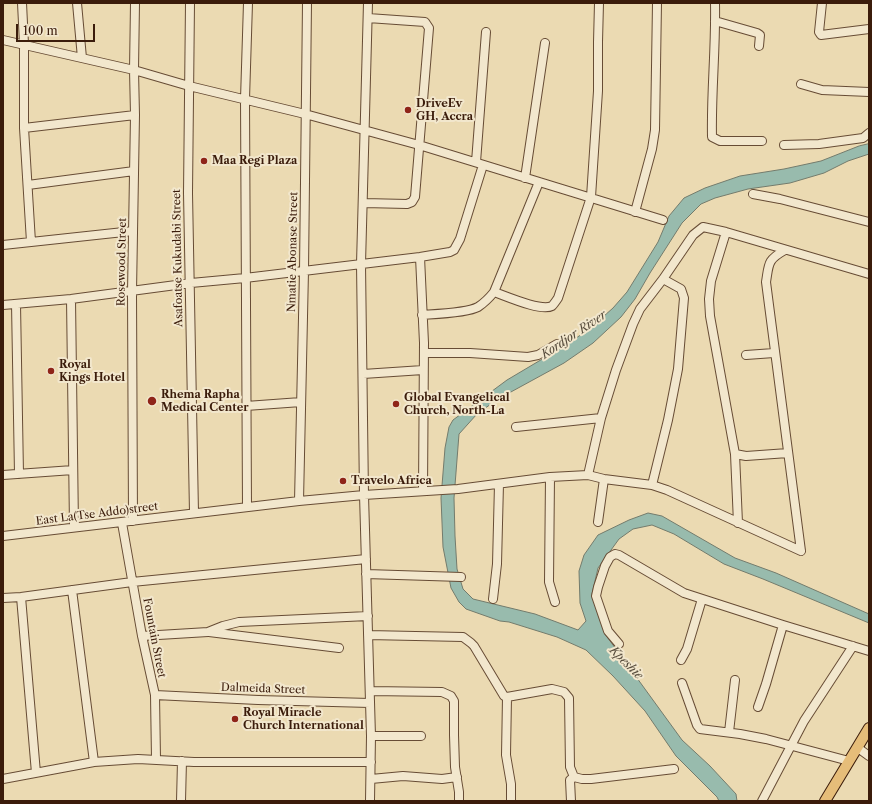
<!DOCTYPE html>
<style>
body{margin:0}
#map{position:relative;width:872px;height:804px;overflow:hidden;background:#ebdab2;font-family:"Libre Caslon Text",serif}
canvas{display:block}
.frame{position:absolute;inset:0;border:4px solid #3b1c0b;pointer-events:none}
.scale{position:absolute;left:16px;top:24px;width:79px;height:18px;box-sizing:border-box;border:2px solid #3b1c0b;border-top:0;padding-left:5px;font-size:12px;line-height:14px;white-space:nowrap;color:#3b1c0b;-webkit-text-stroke:3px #f2e7cd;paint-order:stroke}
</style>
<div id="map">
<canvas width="872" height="804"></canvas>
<div class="frame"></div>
<div class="scale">100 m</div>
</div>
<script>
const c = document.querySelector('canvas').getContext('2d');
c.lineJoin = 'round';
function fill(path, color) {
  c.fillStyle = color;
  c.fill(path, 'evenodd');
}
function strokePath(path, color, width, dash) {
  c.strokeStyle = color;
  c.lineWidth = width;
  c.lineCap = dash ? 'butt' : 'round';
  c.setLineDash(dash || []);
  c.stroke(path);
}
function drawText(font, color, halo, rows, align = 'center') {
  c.font = font + ' "Libre Caslon Text",serif';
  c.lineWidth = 4;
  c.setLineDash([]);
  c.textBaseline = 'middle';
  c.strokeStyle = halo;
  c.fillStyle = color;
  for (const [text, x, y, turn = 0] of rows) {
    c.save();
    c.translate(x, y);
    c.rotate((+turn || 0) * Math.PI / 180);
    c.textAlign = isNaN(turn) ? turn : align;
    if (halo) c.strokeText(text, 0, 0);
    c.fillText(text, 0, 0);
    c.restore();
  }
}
const water = new Path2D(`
 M869 144V154L848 161 824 173 790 183 748 189 715 198 701 204 682 223 650 273 635 299 621 317 593 343 564 363 498 399 477 414 459 434 454 498 455 536 457 569 463 589 473 599 535 614 578 630 586 621 580 603 579 571 584 555 598 535 629 520 648 513 662 516 735 558 776 573 869 614V623L763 579 724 564 674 534 652 525 633 529 619 539 598 568 592 594 605 634 682 740 710 766 736 794 737 801H719L717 797 676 756 645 711 613 676 586 650 557 637 509 622 500 621 466 609 459 602 451 588 443 547 441 498 445 448 449 427 453 420 507 380 571 342 595 324 613 308 627 292 658 242 669 216 684 198 705 188 740 176 784 169 821 161 859 146Z`);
const minor = new Path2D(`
 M77 3 82 58
 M190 3 188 193 194 513
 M368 3 361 264 364 495 371 736 370 801
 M715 3C716 48 711 92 712 137L720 141H762
 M822 3 819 32 821 35 869 29
 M715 21 757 33 760 35 759 46
 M3 40 134 70 189 86 305 114 419 145 663 220
 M801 84 822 90 869 92
 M24 128 135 115
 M784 145 819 144 863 138 869 133
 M476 162 486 32
 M525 178 545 43
 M28 185 134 171
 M753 194 780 199 869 222
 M364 203 407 204 412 202 415 197 429 28 425 22 368 18
 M635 212 652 149 655 130 657 3
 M726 232 711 281 709 299 710 316 735 454 746 456 788 453
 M31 242 133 231
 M3 245 31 242 24 128V44L22 3
 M785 250C767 260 769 264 766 282L801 551
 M420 257 424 343 423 491
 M494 292C506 296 541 312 552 306 554 304 556 301 558 298L591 197 598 91V42L599 3
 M71 299 74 527
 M16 304 19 474
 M3 305 71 299 191 283 245 278 420 257 450 252 454 250 460 239 483 165
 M422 315C436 314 467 313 478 307 484 303 490 297 494 292L539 182
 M424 353H470L528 357 538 355 557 344
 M746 355 774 353
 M363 374 423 370
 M246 406 301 402
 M516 427 601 418
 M735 454 738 523
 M3 475 73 470
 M588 475 601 418 616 370 633 324 640 309 663 279 693 235 703 227 726 232 869 274
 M550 477 549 582 555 602
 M652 485 668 420 678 369 684 298 681 289 663 279
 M299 501 304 271 307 3
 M247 507 245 99 248 3
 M133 521 132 292 135 115 134 70 135 3
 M598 522 604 479
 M122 523 142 636 155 695 156 759
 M3 536 299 501 364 495 458 489 550 477 588 475 604 479 652 485 667 490 801 551
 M366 574 461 577
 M72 590 94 762
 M21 597 36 773
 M3 598 21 597 132 582 366 559
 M493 599 497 564 499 484
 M209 632 339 648
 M368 635 463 637 471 643 474 646 504 696 507 697 552 689 564 692 569 698 570 767 574 777 582 779H591L674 769
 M142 636 208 632 223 626 239 622 368 616
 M619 644 608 631 596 596 598 587 605 566 610 557 615 554 619 555 684 593 783 625 869 651
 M681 660 687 649 702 599
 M682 683 697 725 700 729 740 734 766 739 849 761
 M370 691 442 692 451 696 454 701V735L455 767 459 792V801
 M155 695 258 700 370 703
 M507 697 506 755 511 784V801
 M758 707 766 684 783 625
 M729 732 735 680
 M371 736H421
 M858 748 869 756
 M3 779 94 762 138 759 194 762H371
 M371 779 403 776 442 779 457 777
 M181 801 182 761
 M571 801 570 780 574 777
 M762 801 804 721 853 646`);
const major = new Path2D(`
 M825 801 869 728`);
const markers = [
 [408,110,4,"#8f2418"],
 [204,161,4,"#8f2418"],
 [51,371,4,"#8f2418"],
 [152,401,5,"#8f2418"],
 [396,404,4,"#8f2418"],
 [343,481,4,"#8f2418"],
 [235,719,4,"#8f2418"]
];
const poiNames = [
 ["DriveEv",416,104],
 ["GH, Accra",416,117],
 ["Maa Regi Plaza",212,161],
 ["Royal",59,365],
 ["Kings Hotel",59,378],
 ["Rhema Rapha",161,395],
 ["Medical Center",161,408],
 ["Global Evangelical",404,398],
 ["Church, North-La",404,411],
 ["Travelo Africa",351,481],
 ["Royal Miracle",243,713],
 ["Church International",243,726]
];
const streetNames = [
 ["Nmatie Abonase Street",293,252,-89],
 ["Asafoatse Kukudabi Street",178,258,-91],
 ["Rosewood Street",122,262,-89],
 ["East La(Tse Addo)street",97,514,-7],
 ["Fountain Street",154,638,79],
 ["Dalmeida Street",263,689,2]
];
const waterNames = [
 ["Kordjor River",574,335,-34],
 ["Kpeshie",626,663,45]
];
fill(water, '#98bbad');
strokePath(water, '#737b6c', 1);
strokePath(minor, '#674c35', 10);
strokePath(major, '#3b1c0b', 12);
strokePath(minor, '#f2e7cd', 8);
strokePath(major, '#e6bd79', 10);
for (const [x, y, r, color] of markers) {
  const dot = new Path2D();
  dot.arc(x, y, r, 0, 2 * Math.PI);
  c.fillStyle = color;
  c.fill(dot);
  strokePath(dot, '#f2e7cd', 1.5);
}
drawText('bold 11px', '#3b1c0b', '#f2e7cd', poiNames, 'left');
drawText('11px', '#3b1c0b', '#f2e7cd', streetNames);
drawText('italic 12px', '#574c3c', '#f2e7cd', waterNames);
</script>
